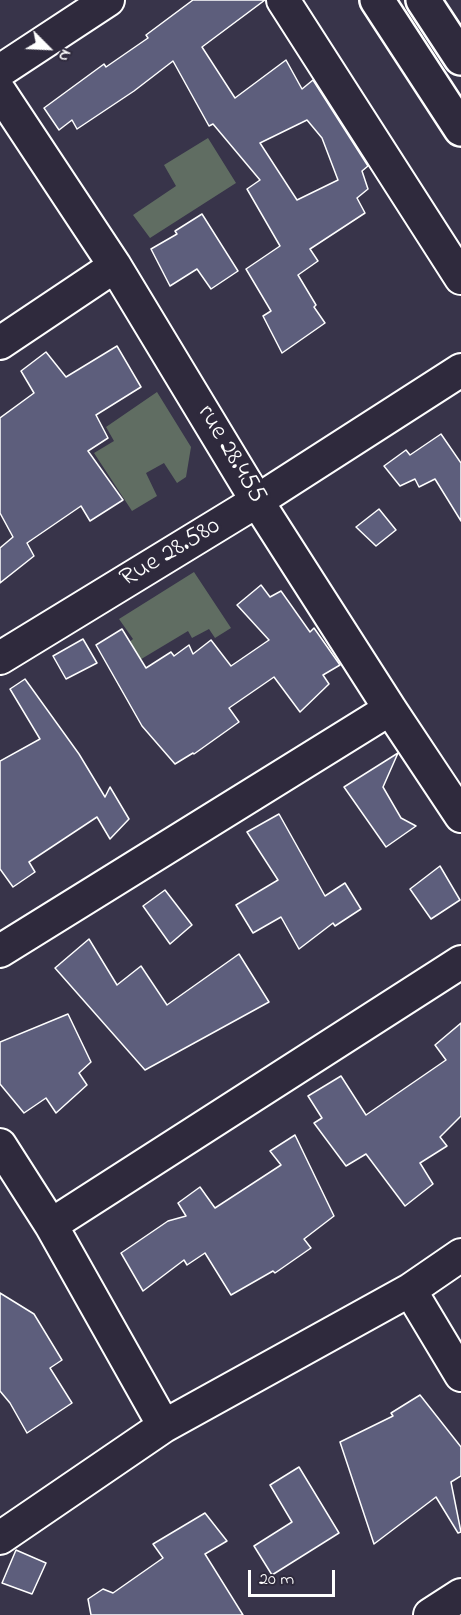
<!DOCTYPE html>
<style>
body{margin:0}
#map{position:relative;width:461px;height:1615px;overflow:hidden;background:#38344a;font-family:"Indie Flower",sans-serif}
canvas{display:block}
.north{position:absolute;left:18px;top:18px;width:60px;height:60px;-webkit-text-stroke:4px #2f2a3d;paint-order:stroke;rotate:114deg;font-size:16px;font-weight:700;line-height:24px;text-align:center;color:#fff}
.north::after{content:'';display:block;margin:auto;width:21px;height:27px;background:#fff;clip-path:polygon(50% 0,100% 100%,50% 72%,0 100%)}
.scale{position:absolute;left:248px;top:1570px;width:87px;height:27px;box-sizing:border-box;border:3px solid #fff;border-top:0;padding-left:8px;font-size:18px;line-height:21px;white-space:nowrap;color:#fff;-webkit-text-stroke:4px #2f2a3d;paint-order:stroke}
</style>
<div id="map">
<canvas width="461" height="1615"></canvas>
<div class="north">N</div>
<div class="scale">20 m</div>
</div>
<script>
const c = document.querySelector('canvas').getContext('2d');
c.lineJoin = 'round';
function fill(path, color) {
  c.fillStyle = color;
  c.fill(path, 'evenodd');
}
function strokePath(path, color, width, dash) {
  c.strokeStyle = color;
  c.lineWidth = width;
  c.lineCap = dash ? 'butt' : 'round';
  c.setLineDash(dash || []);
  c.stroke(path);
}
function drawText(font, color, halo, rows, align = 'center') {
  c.font = font + ' "Indie Flower",sans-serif';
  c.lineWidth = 6;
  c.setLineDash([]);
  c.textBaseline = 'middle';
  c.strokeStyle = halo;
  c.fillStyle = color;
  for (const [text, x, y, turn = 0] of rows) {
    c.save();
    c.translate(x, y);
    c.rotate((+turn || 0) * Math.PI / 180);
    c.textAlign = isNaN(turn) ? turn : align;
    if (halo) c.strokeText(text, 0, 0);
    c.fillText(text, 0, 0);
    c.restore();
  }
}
const green = new Path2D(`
 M208 138 236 183 150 238 133 215 176 186 164 165Z
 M157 392 191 447 186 477 177 483 164 463 146 473 157 496 132 511 94 453 114 441 106 427Z
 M194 572 231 628 215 638 209 629 192 638 188 631 133 664 122 648 133 639 119 619Z`);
const building = new Path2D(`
 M193 0H265L202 47 235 98 286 60 302 89 313 80 368 166 362 171 368 189 357 198 365 213 310 249 318 261 298 275 316 305 314 307 325 323 282 353 263 316 271 311 246 269 280 246 247 189 260 180 213 124 209 126 173 61 134 91 77 129 72 120 59 130 44 108 104 64 106 67 148 38 146 35ZM307 120 322 138 338 180 297 200 260 143Z
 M202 214 238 271 211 289 197 269 170 286 151 249 177 234 175 231Z
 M117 346 141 387 96 415 108 438 88 451 123 500 90 521 81 506 27 543 34 556 0 583V548L13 537 0 513V418L34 393 21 371 46 352 66 377Z
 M441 434 461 463V521L435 479 419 487 415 479 400 486 384 466 406 450 410 455Z
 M379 509 396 530 376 546 356 527Z
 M261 585 270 597 281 591 310 632 314 628 340 665 323 675 329 684 300 712 274 677 229 708 239 722 194 754 193 753 175 764 142 726 96 645 122 629 146 668 171 652 174 656 189 645 193 654 211 640 231 666 269 640 237 605Z
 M83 639 97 663 66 679 53 656Z
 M25 679 79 754 105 797 110 787 129 819 110 839 97 817 29 862 35 872 13 887 0 869V761L40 739 10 689Z
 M398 753 383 787 401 818 416 826 386 847 344 787Z
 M279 814 325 896 345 883 361 909 335 926 333 923 299 949 281 917 253 933 236 905 278 880 247 832Z
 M440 866 460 900 431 919 410 889Z
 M165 890 192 925 170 944 143 906Z
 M89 939 117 985 141 966 167 1005 239 954 269 1002 145 1070 55 968Z
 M68 1014 91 1062 79 1073 87 1085 56 1113 46 1098 24 1113 0 1084V1042Z
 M461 1023V1116L440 1137 447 1146 420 1163 433 1184 405 1206 366 1154 346 1166 314 1123 322 1118 308 1096 341 1076 366 1115 446 1060 435 1045Z
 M295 1135 334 1216 304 1239 311 1248 275 1273 273 1271 231 1295 205 1253 187 1265 184 1260 143 1291 121 1253 168 1221 186 1216 178 1203 200 1187 215 1208 281 1165 270 1151Z
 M0 1293 34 1314 62 1360 50 1368 72 1403 27 1433 10 1403 0 1391Z
 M420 1395 461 1447V1476L451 1482 461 1532 458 1533 436 1497 374 1544 340 1442 393 1416 391 1413Z
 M299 1467 339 1533 272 1575 254 1546 292 1522 270 1485Z
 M205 1513 227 1541 205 1554 243 1615H91L88 1599 103 1589 113 1593 163 1558 153 1544Z
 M16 1550 46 1563 32 1594 2 1583Z`);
const street = new Path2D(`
 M283 0 461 278
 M0 71 108 0
 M0 92 115 266 257 501 390 709 461 816
 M0 343 115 266
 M0 658 257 501 461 370
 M0 951 390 709
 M0 1145 51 1225 164 1426
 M51 1225 461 962
 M410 1290 461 1375
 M0 1538 164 1426 410 1290 461 1255
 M430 1615 461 1595`);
const primary = new Path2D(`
 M377 0 461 129
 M423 0 461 58`);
const streetNames = [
 ["rue 28.455",230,455,59],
 ["Rue 28.580",171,554,-31]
];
fill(green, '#606d62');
fill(building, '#5d5e7c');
strokePath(building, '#fff', 1.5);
strokePath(street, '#fff', 36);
strokePath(primary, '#fff', 38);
strokePath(street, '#2f2a3d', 32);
strokePath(primary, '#2f2a3d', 33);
drawText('26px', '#fff', '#2f2a3d', streetNames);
</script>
